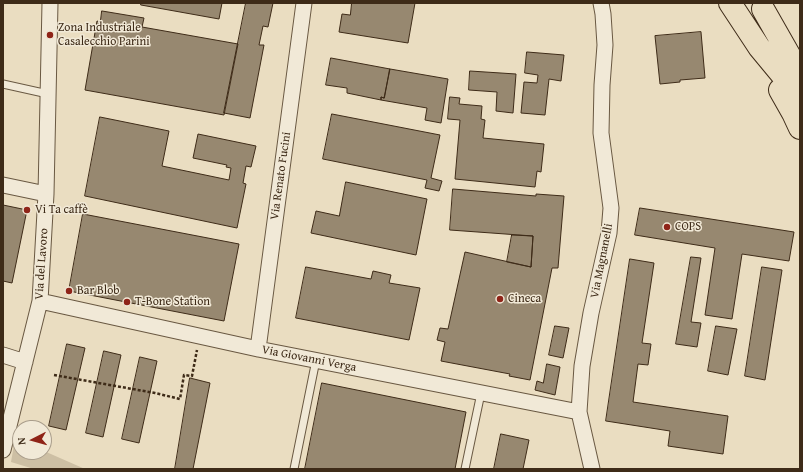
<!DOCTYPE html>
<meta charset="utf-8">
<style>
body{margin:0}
#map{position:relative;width:803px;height:472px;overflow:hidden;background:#eaddc1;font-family:"Gentium Book Plus",serif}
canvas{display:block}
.frame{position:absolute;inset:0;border:4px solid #3e2b18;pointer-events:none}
.north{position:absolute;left:12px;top:420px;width:40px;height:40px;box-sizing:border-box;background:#f1e9d7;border:1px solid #a99d8b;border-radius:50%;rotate:264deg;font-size:11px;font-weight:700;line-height:16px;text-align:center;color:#3e2b18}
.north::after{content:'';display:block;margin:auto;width:14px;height:18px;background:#8f2418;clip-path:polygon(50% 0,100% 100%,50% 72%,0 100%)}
</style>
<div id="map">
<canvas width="803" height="472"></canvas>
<div class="frame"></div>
<div class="north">N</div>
</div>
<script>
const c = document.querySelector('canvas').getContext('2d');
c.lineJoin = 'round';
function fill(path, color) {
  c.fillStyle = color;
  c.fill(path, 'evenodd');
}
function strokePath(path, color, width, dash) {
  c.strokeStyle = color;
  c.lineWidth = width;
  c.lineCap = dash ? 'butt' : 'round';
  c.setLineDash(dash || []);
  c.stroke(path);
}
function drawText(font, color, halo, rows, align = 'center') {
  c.font = font + ' "Gentium Book Plus",serif';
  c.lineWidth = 3;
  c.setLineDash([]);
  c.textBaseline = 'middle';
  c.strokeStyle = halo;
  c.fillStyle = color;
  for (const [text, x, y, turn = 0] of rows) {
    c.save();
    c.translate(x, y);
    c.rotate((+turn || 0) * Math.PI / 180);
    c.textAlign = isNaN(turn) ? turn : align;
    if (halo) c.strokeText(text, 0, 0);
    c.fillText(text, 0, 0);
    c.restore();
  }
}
const green = new Path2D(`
 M15 439 20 441V452L44 451 85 469H34L11 462Z`);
const building = new Path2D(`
 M141 3H222L219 19 141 5Z
 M246 3H273L268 27 263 26 259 45H264L250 118 224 113Z
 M352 3H415L408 43 339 32 342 14 350 15Z
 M102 11 144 18 142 27 238 44 224 115 85 90 97 21 100 22Z
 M701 32 705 78 680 80V82L660 84 655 36Z
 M527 52 564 55 561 81 549 79 545 115 521 113 524 82 537 83 538 75 525 73Z
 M331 58 390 69 384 98 381 97V100L347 93V88L326 85Z
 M390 69 448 79 441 123 425 120 427 108 381 100V97L384 98Z
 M470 71 516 74 513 113 496 111 497 92 469 90Z
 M450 97 460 98 459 104 482 106 481 119 485 120 483 138 544 144 541 172 537 171 535 187 455 179 460 120 448 119Z
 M332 114 440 135 431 178 442 181 439 191 425 188 427 180 323 159Z
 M100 117 169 131 162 166 229 180 231 168 226 167 227 165 193 158 198 134 256 146 251 167 246 166 243 183 246 184 237 228 85 196Z
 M346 182 427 199 416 255 311 233 316 211 339 216Z
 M453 189 536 196V194L564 196 558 268H552L530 380 509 376 510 374 441 361 445 342 437 340 440 328 448 329 465 252 531 267 533 236 450 230Z
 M3 205 27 210 12 283 3 281Z
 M640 208 794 232 789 261 742 254 732 319 705 315 715 248 635 235Z
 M83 214 239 244 224 321 69 291Z
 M512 235 533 236 531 267 507 262Z
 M691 257 701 258 691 322 701 323 697 347 676 344Z
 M630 259 654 263 642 343 651 344 648 365 638 364 633 402 728 416 723 454 668 446 670 431 606 421Z
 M306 267 371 279 373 271 391 275 389 283 420 288 409 340 296 318Z
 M762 267 782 270 765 380 745 376Z
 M555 326 569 328 563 358 549 355Z
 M716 326 737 329 728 375 708 371Z
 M67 344 85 348 66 430 49 426Z
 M104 351 121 355 103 437 86 433Z
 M140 357 157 361 139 443 122 439Z
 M547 364 560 367 555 395 535 390 537 381 543 383Z
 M190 378 210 383 193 469H175Z
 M322 383 466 412 455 469H305Z
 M501 434 529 440 523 469H494Z`);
const path = new Path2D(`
 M54 375 155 393 180 399 184 375 192 376 197 350`);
const lane = new Path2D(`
 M3 84 48 94
 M294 469 316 360
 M465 469 481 393`);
const street = new Path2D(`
 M3 185 46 194
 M40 301 258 349 579 412
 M258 349 304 3
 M3 355 25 362
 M3 450 40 301 46 194 50 3
 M592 469 579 412 582 366 591 313 609 233 611 208 601 133 602 85 605 45 603 14 601 3`);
const highway = new Path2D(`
 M730 3 759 47 783 76 800 101
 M763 9 800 74
 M780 90 793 113 800 128`);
const markers = [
 [50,35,4,"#8f2418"],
 [27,210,4,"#8f2418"],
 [667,227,4,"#8f2418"],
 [69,291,4,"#8f2418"],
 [500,299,4,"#8f2418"],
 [127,302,4,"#8f2418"]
];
const poiNames = [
 ["Zona Industriale",58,28],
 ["Casalecchio Parini",58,42],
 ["Vi Ta caffè",35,210],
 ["COPS",675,227],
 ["Bar Blob",77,291],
 ["Cineca",508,299],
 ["T-Bone Station",135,302]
];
const streetNames = [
 ["Via Renato Fucini",281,176,-82],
 ["Via Magnanelli",602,261,-79],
 ["Via del Lavoro",42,264,-86],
 ["Via Giovanni Verga",309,359,11]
];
fill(green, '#cdbfa4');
fill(building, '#978870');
strokePath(building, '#3e2b18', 1);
strokePath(lane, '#695842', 9);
strokePath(street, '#695842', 17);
strokePath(highway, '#3e2b18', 24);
strokePath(path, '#3e2b18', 2.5, [3, 2]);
strokePath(lane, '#f1e9d7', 7);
strokePath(street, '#f1e9d7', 15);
strokePath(highway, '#eaddc1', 22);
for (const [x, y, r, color] of markers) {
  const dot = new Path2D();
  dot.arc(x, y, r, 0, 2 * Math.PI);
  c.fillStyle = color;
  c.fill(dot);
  strokePath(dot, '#f1e9d7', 1.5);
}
drawText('12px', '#3e2b18', '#f1e9d7', poiNames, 'left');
drawText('12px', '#3e2b18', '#f1e9d7', streetNames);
</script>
